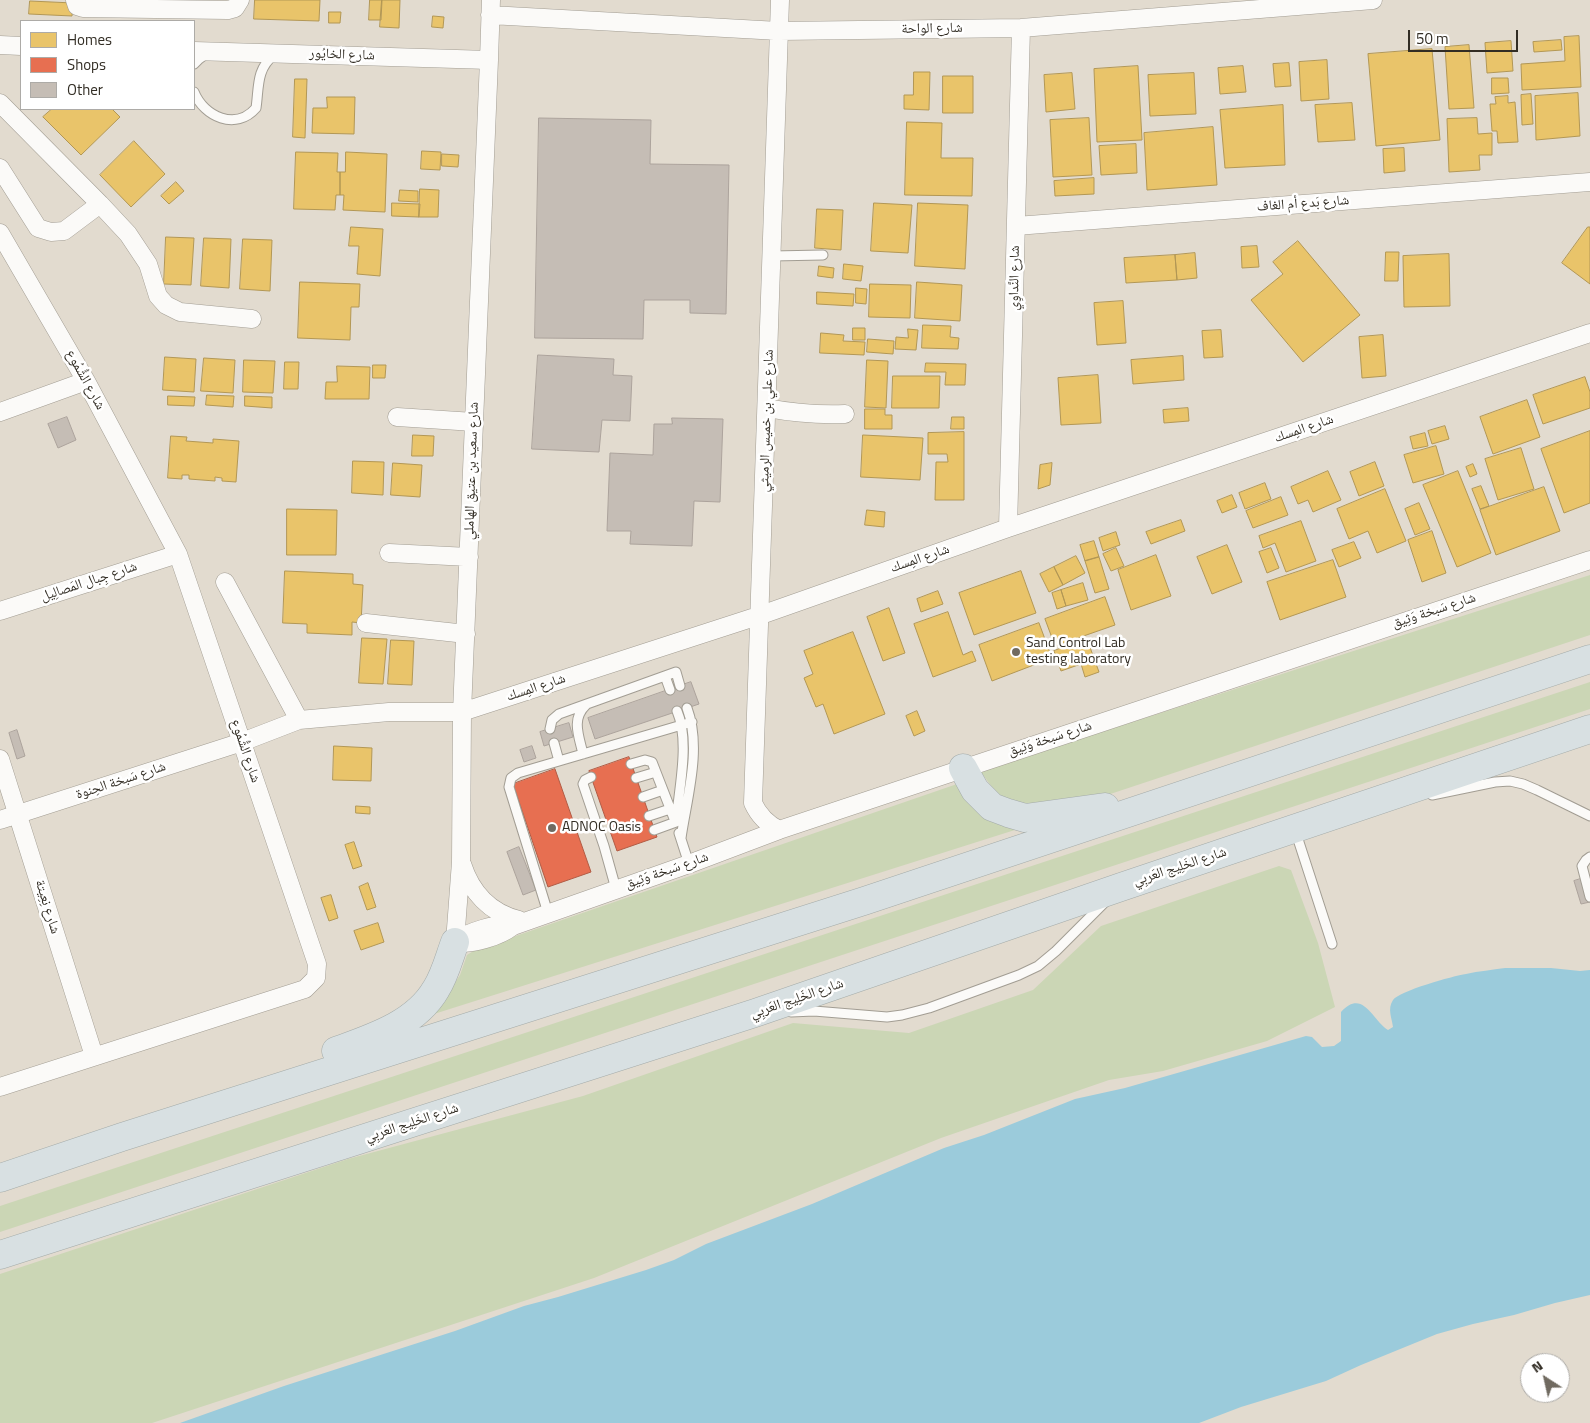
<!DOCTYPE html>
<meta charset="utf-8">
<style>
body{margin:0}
#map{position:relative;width:1590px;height:1423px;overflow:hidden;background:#e2dbcf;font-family:"Titillium Web",sans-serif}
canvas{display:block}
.legend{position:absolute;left:20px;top:20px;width:175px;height:90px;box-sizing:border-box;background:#fff;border:1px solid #adaba7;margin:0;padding:6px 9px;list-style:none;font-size:15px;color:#322d24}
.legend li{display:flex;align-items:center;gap:10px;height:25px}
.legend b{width:25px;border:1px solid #adaba7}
.north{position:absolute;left:1520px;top:1353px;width:50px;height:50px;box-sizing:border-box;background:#fff;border:1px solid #adaba7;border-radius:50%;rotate:325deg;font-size:14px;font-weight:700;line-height:20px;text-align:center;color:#322d24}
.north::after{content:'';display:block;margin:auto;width:18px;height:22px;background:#706a60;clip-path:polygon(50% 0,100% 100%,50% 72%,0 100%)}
.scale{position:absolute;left:1408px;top:30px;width:110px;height:22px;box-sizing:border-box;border:2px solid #322d24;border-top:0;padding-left:6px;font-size:15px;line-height:18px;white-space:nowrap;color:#322d24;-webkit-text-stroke:4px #fff;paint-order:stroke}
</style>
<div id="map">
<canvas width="1590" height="1423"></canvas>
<ul class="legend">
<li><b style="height:14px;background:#e9c46a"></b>Homes</li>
<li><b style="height:14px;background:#e76f51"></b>Shops</li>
<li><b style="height:14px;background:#c5bdb5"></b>Other</li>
</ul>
<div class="north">N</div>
<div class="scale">50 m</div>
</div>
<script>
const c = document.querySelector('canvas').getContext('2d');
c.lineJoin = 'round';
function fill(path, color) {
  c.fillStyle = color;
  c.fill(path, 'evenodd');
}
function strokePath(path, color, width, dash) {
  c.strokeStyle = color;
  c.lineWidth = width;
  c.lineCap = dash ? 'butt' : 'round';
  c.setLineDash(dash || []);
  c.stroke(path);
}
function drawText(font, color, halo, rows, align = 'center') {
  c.font = font + ' "Titillium Web","Noto Naskh Arabic",sans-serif';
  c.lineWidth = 5;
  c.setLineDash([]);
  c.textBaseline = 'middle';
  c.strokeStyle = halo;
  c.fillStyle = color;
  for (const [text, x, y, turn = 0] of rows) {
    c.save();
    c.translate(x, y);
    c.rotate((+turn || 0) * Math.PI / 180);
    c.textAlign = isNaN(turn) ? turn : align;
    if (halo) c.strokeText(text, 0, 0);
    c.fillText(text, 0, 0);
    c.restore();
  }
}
const green = new Path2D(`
 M1590 575V635L1065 809 1004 803 980 771Z
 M1590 682V709L0 1232V1206Z
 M960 783 1018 829 434 1014 460 975 467 955 475 950Z
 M1279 866 1291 870 1318 943 1335 1007 1267 1041 1163 1071 1109 1080 941 1138 594 1278 152 1423H0V1274L348 1159 583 1096 793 1023 909 1033 1033 990 1101 926Z`);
const water = new Path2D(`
 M1505 968H1551L1580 971 1590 970V1295L1555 1303 1514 1315 1473 1324 1437 1334 1361 1365 1326 1381 1241 1407 1199 1423H180L284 1386 455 1331 524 1306 558 1297 646 1270 674 1260 706 1244 812 1204 944 1148 984 1135 1075 1099 1125 1088 1306 1036 1312 1037 1322 1047 1334 1046 1341 1041V1012C1363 988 1372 1020 1388 1030L1393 1027C1392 1018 1387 1009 1393 1000 1399 991 1453 976 1466 974 1479 971 1492 970 1505 968Z`);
const homes = new Path2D(`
 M255 0H320L319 21 254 19Z
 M370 0H382L381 20H369Z
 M382 0H400L399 28 380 27Z
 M30 1 73 3 72 16 29 14Z
 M329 12H341L340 23H329Z
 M433 16 444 17 443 28 432 27Z
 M1579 36 1581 87 1522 90 1521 64 1565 61 1564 37Z
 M1561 40 1562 50 1534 52 1533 42Z
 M1511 41 1513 71 1487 73 1485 43Z
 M1469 45 1474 108 1449 109 1445 47Z
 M1432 49 1440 140 1376 146 1368 54Z
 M1327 60 1329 99 1301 101 1299 62Z
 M1289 63 1291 86 1275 87 1273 64Z
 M1138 66 1142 140 1097 142 1094 69Z
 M1243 66 1246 92 1220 94 1218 68Z
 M914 72H930L929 110 904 109V95H913Z
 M1072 73 1075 109 1046 112 1044 75Z
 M1194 73 1196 114 1150 116 1148 75Z
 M943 76H973V113H943Z
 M1492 78H1508L1509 93 1492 94Z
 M295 79H307L305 138 293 137Z
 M1578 93 1580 136 1536 140 1535 96Z
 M1531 94 1533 124 1522 125 1521 95Z
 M1508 96V103L1515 102 1518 142 1498 143 1497 131H1492L1490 104H1496L1495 97Z
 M327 97H355L354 134 312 133 313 108H327Z
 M1352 103 1355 140 1318 142 1315 105Z
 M1283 105 1285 165 1225 168 1220 110Z
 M52 109H112L120 117 81 155 43 117Z
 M1089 118 1092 175 1053 177 1050 120Z
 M1477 118 1478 134 1492 133V155H1479L1480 170 1449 172 1447 119Z
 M907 122 942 123 941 158H973L972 196 905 195Z
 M1213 127 1217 185 1147 190 1144 133Z
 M134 141 165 174 131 207 100 175Z
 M1136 144 1137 173 1101 175 1099 146Z
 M1404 148 1405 171 1384 173 1383 149Z
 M422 151 441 152 440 170 421 169Z
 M296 152 338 153 337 172H340V195H336L335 210 294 209Z
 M346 152 387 154 385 212 343 210 344 195H340V172H345Z
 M442 154 459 155 458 167 442 166Z
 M1094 178V194L1055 196 1054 181Z
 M176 182 184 191 169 204 161 196Z
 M420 189 439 190 438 217H419Z
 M400 190 418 191V202L399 201Z
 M392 203 420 204 419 217 392 216Z
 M874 203 912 205 908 253 871 251Z
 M918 203 968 205 965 269 915 266Z
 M817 209 843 210 841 250 815 248Z
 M351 227 383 229 380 276 357 274 359 246H349Z
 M1588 227H1590V284L1562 263Z
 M166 237 194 238 191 285 164 284Z
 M204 238 231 239 229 288 201 286Z
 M243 239 272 240 270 291 240 289Z
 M1298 241 1360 315 1303 362 1251 300 1283 274 1273 262Z
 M1257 246 1259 267 1242 268 1241 247Z
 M1386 252H1399L1398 281H1385Z
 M1195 253 1197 278 1177 280 1175 255Z
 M1449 254 1450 306 1404 307 1403 256Z
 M1175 255 1177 280 1126 283 1124 258Z
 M844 264 863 266 861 281 843 279Z
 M819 266 834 268 833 278 818 276Z
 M300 282 360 284 359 307H351L350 340 298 338Z
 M917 282 962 285 960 321 915 318Z
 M870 284 911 285 910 318 869 317Z
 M856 288 867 289 866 304 856 303Z
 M817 292 854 294 853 306 817 304Z
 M1123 301 1126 343 1097 345 1094 303Z
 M923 325 951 326 950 337 959 338 958 349 922 348Z
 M853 328H865V340H853Z
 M908 329 918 330 916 350 895 349 896 337 908 338Z
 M1221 330 1223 357 1204 358 1202 331Z
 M821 333 844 335 843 341 865 342 864 355 820 353Z
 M1383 335 1386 376 1362 378 1359 337Z
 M868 339 894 341 893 354 867 352Z
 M1183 356 1184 380 1133 384 1131 360Z
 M165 357 196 359 194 392 163 390Z
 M204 358 235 360 233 393 201 391Z
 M244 360 275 361 273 393 243 392Z
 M867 360 888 361 886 408 865 407Z
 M285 362H299L298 389H284Z
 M926 363 966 364 965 385H945L946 372H925Z
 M373 365H386L385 378H373Z
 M337 366 370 367 369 399H325L326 382H337Z
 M1098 375 1101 423 1061 425 1058 378Z
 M893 376H940L939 408H892Z
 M1585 377 1590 392V408L1543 424 1533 395Z
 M207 395 234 396 233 407 206 405Z
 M168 396 195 397 194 406 168 405Z
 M245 396 272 397V408L245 406Z
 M1527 400 1540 437 1493 454 1480 417Z
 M1188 408 1189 421 1164 423 1163 410Z
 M865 409H885V415H892V429H865Z
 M952 417H964V429H951Z
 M1445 426 1449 439 1432 444 1428 431Z
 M1590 431V503L1564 513 1541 449Z
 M964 432V500H935L936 462H948L947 454H928V433Z
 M1425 433 1428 446 1413 449 1410 437Z
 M413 435 434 436 433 456H412Z
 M863 435 923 438 920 480 861 477Z
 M171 436 187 437 186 441 213 443V439L239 441 236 482 222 481V478L215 477V481L189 479V475H182V479L168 478Z
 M1436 446 1444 474 1413 483 1404 455Z
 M1521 448 1534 489 1498 500 1485 459Z
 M353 461 384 462 383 495 352 493Z
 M1375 462 1384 486 1359 496 1350 472Z
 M393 463 422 465 420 497 391 495Z
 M1052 463 1050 485 1038 489 1040 465Z
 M1473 464 1477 474 1470 477 1466 467Z
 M1328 471 1341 500 1313 512 1308 500 1298 504 1291 487Z
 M1458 471 1491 553 1457 567 1423 485Z
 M1265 483 1271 499 1245 509 1239 493Z
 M1481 486 1489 506 1480 509 1472 489Z
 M1544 487 1560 531 1496 555 1480 510Z
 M1385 489 1406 541 1377 553 1368 531 1349 539 1337 509Z
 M1232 495 1237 507 1222 513 1217 501Z
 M1281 497 1288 515 1253 528 1246 511Z
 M1419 503 1430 529 1415 535 1405 509Z
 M287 509 337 510 336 555H287Z
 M867 510 885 512 884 527 865 525Z
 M1181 520 1185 531 1151 544 1146 532Z
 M1301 521 1316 561 1286 572 1275 543 1263 548 1259 536Z
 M1432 531 1446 573 1422 582 1408 540Z
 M1116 532 1120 545 1103 551 1099 538Z
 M1094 541 1099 557 1085 561 1080 545Z
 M1354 542 1361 558 1339 567 1332 550Z
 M1227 545 1242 582 1212 594 1197 557Z
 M1116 548 1124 566 1111 571 1103 554Z
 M1271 548 1279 568 1267 573 1259 552Z
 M1156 555 1171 596 1131 610 1118 570Z
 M1076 556 1085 573 1063 585 1054 567Z
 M1099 557 1109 589 1095 593 1085 561Z
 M1333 560 1346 597 1280 620 1267 582Z
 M1054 567 1063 585 1049 592 1040 574Z
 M285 571 353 574V584L363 585 361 623 352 622V635L307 633V624L283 623Z
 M1021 571 1036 613 974 635 959 593Z
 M1083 583 1088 600 1066 606 1061 590Z
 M1061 590 1066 606 1057 609 1052 593Z
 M938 591 943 604 921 612 917 599Z
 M1105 597 1115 625 1055 646 1045 619Z
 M889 608 905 653 883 661 867 617Z
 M948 612 963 655 972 651 976 661 933 677 914 624Z
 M1039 623 1052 658 992 681 979 645Z
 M853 632 885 714 834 734 823 704 816 707 804 678 813 674 804 651Z
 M362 638 387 639 383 684 359 683Z
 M1087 639 1099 672 1085 677 1081 664 1061 671 1054 651Z
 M391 640 414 641 412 685 388 684Z
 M917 711 925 731 914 736 906 716Z
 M334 746 372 748 371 781 333 780Z
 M356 806 370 807V814L356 813Z
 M354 842 362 866 353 869 345 845Z
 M368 883 376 907 367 910 359 887Z
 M331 895 338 918 329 921 321 898Z
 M378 923 384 942 361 950 354 931Z`);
const shops = new Path2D(`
 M629 757 657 837 617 851 589 771Z
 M555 769 591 872 548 887 513 784Z`);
const building = new Path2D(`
 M539 118 651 120 650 164 729 165 726 314 690 313V300H644L643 339 535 338Z
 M538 355 614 359 613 375 632 376 630 421 602 420 599 452 532 449Z
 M67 417 76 440 58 448 48 424Z
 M672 418 723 419 720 502 694 501 692 546 630 544 631 531H607L610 453 653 455 654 424H672Z
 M691 682 699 704 595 739 588 718Z
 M569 723 573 737 544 746 540 732Z
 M17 730 25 756 17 759 9 733Z
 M532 746 536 758 524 762 520 750Z
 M519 847 536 890 523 895 507 852Z
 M1590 876V902L1581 904 1574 881Z`);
const lane = new Path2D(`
 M194 64 199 59 206 54
 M194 92C204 117 236 131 256 108 259 88 256 69 274 55
 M772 256 823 255
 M665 676 670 690
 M550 729 552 720 559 714 676 672 680 686
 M554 743 559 761
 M583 754C579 736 571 719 586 705
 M631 764 645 760 652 762 675 821
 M591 777 585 780 583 784 604 846 616 889
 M636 778 656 772
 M1432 795 1495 782 1510 781 1523 784 1537 790 1590 816
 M643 797 663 790
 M649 816 670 809
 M654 830 676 822C679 789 690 741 677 711
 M1295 830 1332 944
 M679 833 689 864
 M681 838C687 797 702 748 687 708
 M1590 857 1586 860 1582 866 1590 897
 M548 913 509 787 511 778 518 773 692 722
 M791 1012 814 1011 887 1017 902 1015 929 1008 1019 975 1038 966 1056 951 1105 902`);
const street = new Path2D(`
 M75 0 77 6 83 8 228 10 235 8 240 0
 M490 15 779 31 1021 28 1373 0
 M0 45 21 46
 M194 51 489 60
 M0 103 100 204 128 234 148 264 158 296 166 305 180 312 252 319
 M0 168 38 228 51 232 64 231 100 204
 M1016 226 1590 182
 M0 233 86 381 178 554 317 964 316 978 305 989 0 1087
 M767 408C793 413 818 415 845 414
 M0 412 86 381
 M397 417 474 422
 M1008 528 1021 28
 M389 553 469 557
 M225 582 299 720
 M0 611 178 554
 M366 623 466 634
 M0 759 94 1056
 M0 820 242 742 299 720 389 712H462L761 615 1008 528 1590 333
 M779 830C767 824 759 816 753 803L780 0
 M462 864C471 892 490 913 519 920
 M513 926C498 922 467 932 455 942 471 946 500 936 513 926L689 864 779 830 1590 560
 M455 942 461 862 462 712 489 60 491 0`);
const highway = new Path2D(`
 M963 768 975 790 992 807 1008 813 1025 818 1105 807
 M336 1051C372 1038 416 1024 436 989 445 975 449 958 455 942
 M0 1178 122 1137 864 901 1590 659
 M0 1255 755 1013 1121 887 1590 729`);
const markers = [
 [1016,652,5,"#706a60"],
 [552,828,5,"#706a60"]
];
const streetNames = [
 ["شارع الواحة",932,29,-1],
 ["شارع الخايُور",342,55,2],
 ["شارع بَدع أم الغاف",1303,204,-4],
 ["شارع النَّداوِي",1015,278,-89],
 ["شارع الشُّمُوع",85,380,61],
 ["شارع علي بن خميس الرميثي",767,421,-88],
 ["شارع المِسك",1304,429,-19],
 ["شارع سعيد بن عتيق الهاملي",472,471,-88],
 ["شارع المِسك",920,559,-19],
 ["شارع جِبال المَصالِيل",89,582,-18],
 ["شارع سَبخة وَثِيق",1434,611,-18],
 ["شارع المِسك",536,688,-18],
 ["شارع سَبخة وَثِيق",1050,739,-18],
 ["شارع الشُّمُوع",245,751,71],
 ["شارع سَبخة الحِنوة",121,781,-18],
 ["شارع الخَلِيج العَربِي",1180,867,-18],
 ["شارع سَبخة وَثِيق",667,871,-19],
 ["شارع نِعِيتة",47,907,73],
 ["شارع الخَلِيج العَربِي",797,999,-19],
 ["شارع الخَلِيج العَربِي",412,1123,-18]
];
const poiNames = [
 ["Sand Control Lab",1026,644],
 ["testing laboratory",1026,660],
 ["ADNOC Oasis",562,828]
];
fill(green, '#cbd6b5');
fill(water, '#9bcbdb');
fill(homes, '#e9c46a');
strokePath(homes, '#b29755', 1);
fill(shops, '#e76f51');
strokePath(shops, '#b15b44', 1);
fill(building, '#c5bdb5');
strokePath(building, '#aca39c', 1);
strokePath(lane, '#a29d93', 11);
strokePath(street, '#a29d93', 19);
strokePath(highway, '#a4aba9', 29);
strokePath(lane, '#fbfaf8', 9);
strokePath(street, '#fbfaf8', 18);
strokePath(highway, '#d8e0e2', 28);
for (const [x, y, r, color] of markers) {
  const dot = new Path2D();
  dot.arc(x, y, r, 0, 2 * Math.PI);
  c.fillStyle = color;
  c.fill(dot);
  strokePath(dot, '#fff', 2);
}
drawText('14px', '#322d24', '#fff', streetNames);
drawText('14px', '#322d24', '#fff', poiNames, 'left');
</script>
